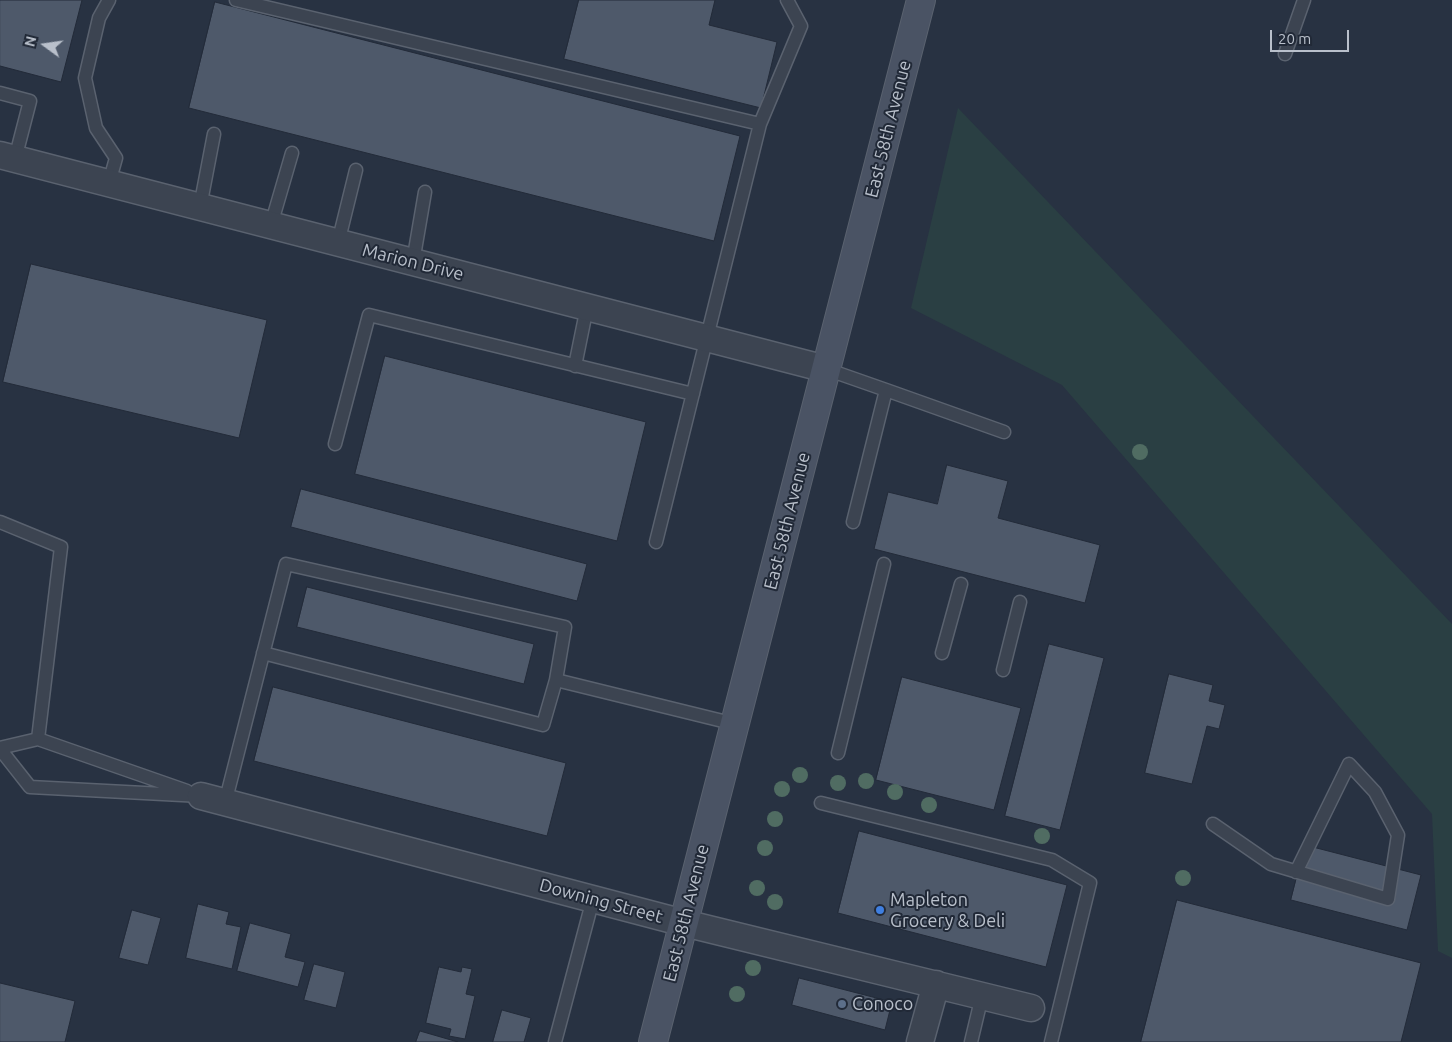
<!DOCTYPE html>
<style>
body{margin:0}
#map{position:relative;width:1452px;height:1042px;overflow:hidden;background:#283242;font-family:Ubuntu,sans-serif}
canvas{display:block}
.north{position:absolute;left:20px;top:20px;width:50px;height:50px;-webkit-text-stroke:4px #212937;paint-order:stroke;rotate:284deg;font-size:14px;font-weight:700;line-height:20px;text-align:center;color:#b9c0cb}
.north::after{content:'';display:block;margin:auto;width:18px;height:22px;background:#b9c0cb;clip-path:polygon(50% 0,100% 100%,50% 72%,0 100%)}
.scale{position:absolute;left:1270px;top:30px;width:79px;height:22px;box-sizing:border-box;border:2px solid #b9c0cb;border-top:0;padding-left:6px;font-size:15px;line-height:18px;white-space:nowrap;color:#b9c0cb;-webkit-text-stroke:4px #212937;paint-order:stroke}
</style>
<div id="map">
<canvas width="1452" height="1042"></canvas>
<div class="north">N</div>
<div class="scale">20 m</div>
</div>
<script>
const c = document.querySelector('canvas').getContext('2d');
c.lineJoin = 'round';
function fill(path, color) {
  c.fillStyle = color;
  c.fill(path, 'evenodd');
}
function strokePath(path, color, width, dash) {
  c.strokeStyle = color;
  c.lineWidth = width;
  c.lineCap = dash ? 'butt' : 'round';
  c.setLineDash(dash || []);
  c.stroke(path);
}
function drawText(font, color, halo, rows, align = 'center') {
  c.font = font + ' Ubuntu,sans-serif';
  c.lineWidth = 4;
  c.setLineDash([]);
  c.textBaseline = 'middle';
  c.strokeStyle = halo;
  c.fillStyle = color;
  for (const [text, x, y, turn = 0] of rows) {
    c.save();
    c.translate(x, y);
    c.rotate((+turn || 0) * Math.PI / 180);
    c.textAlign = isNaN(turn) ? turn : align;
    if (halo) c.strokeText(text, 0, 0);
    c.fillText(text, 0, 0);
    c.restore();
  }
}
const green = new Path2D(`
 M958 108 1452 624V958L1438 951 1432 814 1062 385 911 308Z`);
const building = new Path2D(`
 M0 0H82L61 82 0 66Z
 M579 0H715L709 25 777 42 761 108 564 59Z
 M215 2 740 136 714 241 189 108Z
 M31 264 267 320 239 438 3 382Z
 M385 356 646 422 617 541 355 474Z
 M947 465 1008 481 998 518 1100 545 1085 603 874 549 888 492 937 504Z
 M301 489 587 564 577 601 291 527Z
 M307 587 534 644 524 684 297 627Z
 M1049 644 1104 658 1060 830 1005 816Z
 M1169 674 1213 685 1209 701 1225 705 1219 729 1207 726 1192 784 1145 773Z
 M902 677 1021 708 994 810 876 780Z
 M273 687 566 763 547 836 254 761Z
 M859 831 1067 885 1046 967 838 913Z
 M1305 845 1421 875 1407 930 1291 900Z
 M1177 900 1421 963 1401 1042H1141Z
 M198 904 229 912 226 924 241 927 232 969 186 958Z
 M132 910 161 918 148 965 119 958Z
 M250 923 291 934 285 957 305 962 298 987 237 971Z
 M314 964 345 972 336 1008 304 1000Z
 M439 967 461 972 462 967 472 969 466 994 475 996 465 1039 449 1036 451 1029 426 1023Z
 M799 978 892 1002 885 1030 792 1005Z
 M0 983 75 1001 65 1042H0Z
 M502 1010 531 1018 524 1042H493Z
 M420 1031 458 1042H416Z`);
const lane = new Path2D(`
 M236 0 760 124 656 542
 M1285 54 1304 0
 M0 93 30 101 15 159
 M760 124 801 26 787 0
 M109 183 116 158 96 128 85 78 99 18 109 0
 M200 207 214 134
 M271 225 292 153
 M338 243 356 170
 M413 262 425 192
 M575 366 587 307
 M826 369 886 390 853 522
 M886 390 1004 432
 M335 444 369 315 693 394
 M0 522 61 547 38 739
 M263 653 543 725 556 680
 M942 653 961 584
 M1003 670 1020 602
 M0 748 38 739 187 791
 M0 749 30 787 201 796
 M838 753 884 564
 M225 803 286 564 565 627 556 680 735 724
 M821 803 1052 860 1090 883 1051 1042
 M1213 824 1271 864 1388 899 1398 835 1375 792 1349 764 1296 872
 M555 1042 593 899
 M971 1042 982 996`);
const street = new Path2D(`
 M0 155 826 369
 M201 796 684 923 1031 1008
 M920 1042 936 984`);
const secondary = new Path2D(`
 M653 1042 921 0`);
const trees = [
 [1140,452],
 [800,775],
 [866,781],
 [838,783],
 [782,789],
 [895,792],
 [929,805],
 [775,819],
 [1042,836],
 [765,848],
 [1183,878],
 [757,888],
 [775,902],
 [753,968],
 [737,994]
];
const markers = [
 [880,910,5,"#3f7fe0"],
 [842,1004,5,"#5c6f8a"]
];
const streetNames = [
 ["East 58th Avenue",888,129,-76],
 ["Marion Drive",413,262,14],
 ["East 58th Avenue",787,521,-76],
 ["Downing Street",601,901,15],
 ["East 58th Avenue",686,913,-76]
];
const poiNames = [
 ["Mapleton",890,900],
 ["Grocery & Deli",890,921],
 ["Conoco",852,1004]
];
fill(green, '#2a3f43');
fill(building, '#4e596a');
strokePath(building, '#232b39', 1);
strokePath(lane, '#5a626f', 15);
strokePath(street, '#5a626f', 29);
strokePath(secondary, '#5a626f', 30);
strokePath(lane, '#3c4451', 12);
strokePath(street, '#3c4451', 26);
strokePath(secondary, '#4a5364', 28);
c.fillStyle = '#506c62';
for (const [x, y] of trees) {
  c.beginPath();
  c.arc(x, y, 8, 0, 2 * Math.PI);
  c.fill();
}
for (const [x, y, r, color] of markers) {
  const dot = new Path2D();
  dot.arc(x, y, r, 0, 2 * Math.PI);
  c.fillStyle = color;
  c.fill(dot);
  strokePath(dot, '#212937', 2);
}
drawText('18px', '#b9c0cb', '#212937', streetNames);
drawText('18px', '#b9c0cb', '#212937', poiNames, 'left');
</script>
